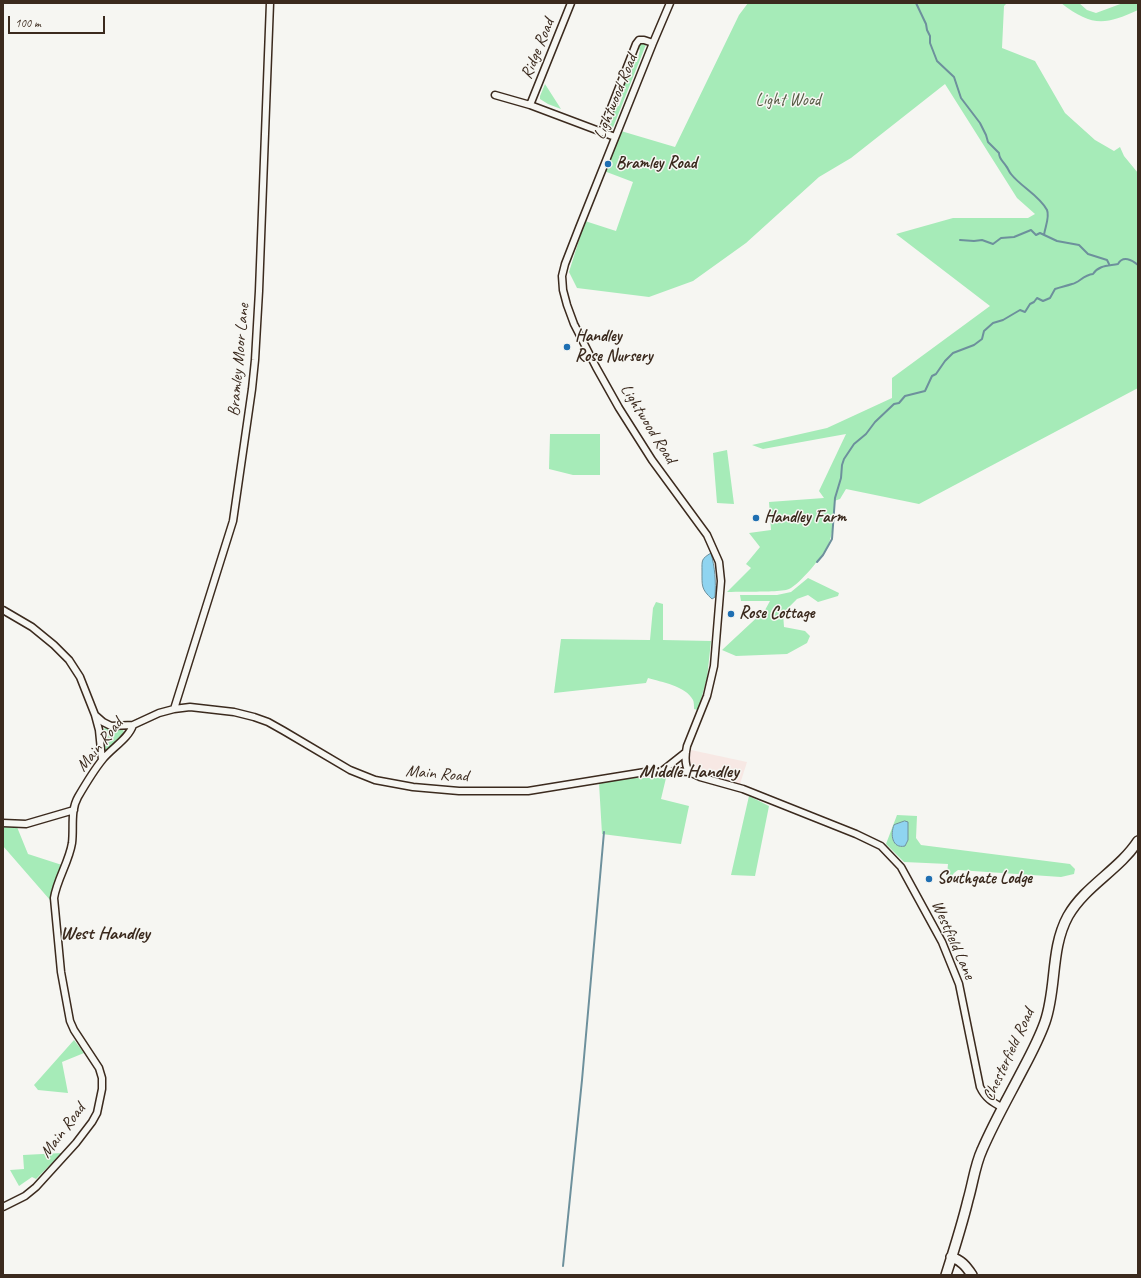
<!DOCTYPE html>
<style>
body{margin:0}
#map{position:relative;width:1141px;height:1278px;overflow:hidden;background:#f6f6f2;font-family:Caveat,sans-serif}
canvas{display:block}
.frame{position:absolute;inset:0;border:4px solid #3b2a1e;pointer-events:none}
.scale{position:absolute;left:8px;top:16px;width:97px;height:18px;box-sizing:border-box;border:2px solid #3b2a1e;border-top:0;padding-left:5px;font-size:12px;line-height:14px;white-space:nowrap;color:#3b2a1e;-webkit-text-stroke:3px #f6f6f2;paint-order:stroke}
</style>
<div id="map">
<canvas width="1141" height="1278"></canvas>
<div class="frame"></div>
<div class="scale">100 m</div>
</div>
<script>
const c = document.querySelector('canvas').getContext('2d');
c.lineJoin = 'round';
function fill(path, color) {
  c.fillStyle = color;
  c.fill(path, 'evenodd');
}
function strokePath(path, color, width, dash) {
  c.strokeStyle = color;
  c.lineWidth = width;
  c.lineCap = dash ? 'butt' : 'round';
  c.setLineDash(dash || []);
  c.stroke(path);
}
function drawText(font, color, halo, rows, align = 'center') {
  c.font = font + ' Caveat,sans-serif';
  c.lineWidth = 3;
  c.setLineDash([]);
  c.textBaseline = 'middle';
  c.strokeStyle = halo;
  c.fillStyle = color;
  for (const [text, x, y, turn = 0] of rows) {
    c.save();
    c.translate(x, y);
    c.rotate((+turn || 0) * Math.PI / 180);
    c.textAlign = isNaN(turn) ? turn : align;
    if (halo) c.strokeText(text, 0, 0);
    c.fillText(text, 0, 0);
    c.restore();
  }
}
const built = new Path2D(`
 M691 750 747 762 740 784 702 774 694 770 690 765 689 761Z`);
const green = new Path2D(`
 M748 3H1007L1004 6 1002 48 1035 61 1065 113 1095 140 1114 151 1120 147 1124 156 1138 173V388L919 504 846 489 840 499 834 501C834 515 834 529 829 543 825 554 799 585 789 589 779 593 741 591 727 592L751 568 746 564 760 547 749 533 771 530 769 502 824 498 819 491 846 434 763 449 752 445 827 428 892 398V378L990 306 896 234 953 218H1028L1035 214 1017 198 945 84 851 158 819 177 746 243 693 281 649 297 577 288 569 272 585 221 616 231 633 182 604 171 621 131 675 147 739 15Z
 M1061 3H1079L1087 10 1096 13 1123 3H1138V10C1104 26 1091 26 1061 3Z
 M647 42 612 130H608L606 128 614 106H619L623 95 619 91 631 62H637L640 50 637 47 640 43Z
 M545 84 561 109 548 104 540 99V96Z
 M550 434H600V475H573L549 469Z
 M727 450 734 504 717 503 713 453Z
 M808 578 839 593 838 596 818 602 808 595 797 599 783 613 784 627 805 631 810 636 807 643 787 654 736 656 722 650 765 610 770 601H741L740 595H777L791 592Z
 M656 602 663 604V640L711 641 707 678 698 710 694 709C694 706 694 702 693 700 686 686 661 682 648 678L646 683 554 693 561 639 650 640 653 608Z
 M105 728 123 730 124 732 106 751H104L103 730Z
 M633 778H666L661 799 689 806 681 844 602 834 599 783Z
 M749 796 769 806 755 876 731 875Z
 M897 815 917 816 916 838 921 845 1070 864 1075 869 1074 874 1061 877 958 870 954 873 946 884 948 864 904 862 886 844ZM905 821 908 840 905 846C892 849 890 834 894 825Z
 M3 827H17L28 854 62 865 52 889 50 900 3 846Z
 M74 1040 84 1053 62 1062 68 1093 38 1090 34 1085Z
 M62 1153 36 1179 32 1177 19 1186 10 1170 24 1169 23 1155Z`);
const water = new Path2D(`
 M711 553C715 568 716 581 715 597L712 599C701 589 702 586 702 571 702 560 701 559 711 553Z
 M905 821 908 822V840L905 846C892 849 890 834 894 825Z`);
const stream = new Path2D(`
 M916 3 926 24 927 30 930 36V43L937 61 954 77 961 98 980 123 986 135 988 142 999 153C999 159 1003 161 1006 166 1008 168 1009 172 1011 174 1021 187 1039 195 1047 210 1050 217 1045 227 1044 235
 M960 240 974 241 982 240 993 244 1001 238 1014 237 1031 230 1036 235 1040 233 1057 241 1079 245 1088 254 1107 260 1109 264
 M817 562 823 555 832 539 835 498 841 478 842 465 844 459 854 444 866 434 875 422 894 404 899 403 905 396 925 391 932 376 936 374 945 361 953 353 974 345 982 339 984 331 993 323 1003 320 1020 310 1025 312 1030 304 1034 302 1037 298 1043 301 1050 298 1055 289C1061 287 1066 286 1072 284 1079 283 1083 275 1093 274 1099 265 1108 266 1118 264 1123 255 1132 260 1138 265
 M563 1266 582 1080 604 832`);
const street = new Path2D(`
 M670 3 653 43 579 228 565 264 562 276 563 290 567 305 574 324 596 367 619 408 652 460 707 535 719 562 721 581 714 666 707 696 687 746C685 755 684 764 689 772
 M495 95 530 105 615 137
 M530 105 571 3
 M602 131 636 44 639 40H644L653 43
 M3 610 32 627 54 645 69 660 80 677 95 715 103 722 111 726 133 725 159 713 174 709 190 707 234 712 254 717 268 722 284 731 350 770 375 780 413 787 459 791H528L645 772 671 771 689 772 700 777 743 789 856 834 881 846 901 867 942 942 959 984 980 1087C985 1098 992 1102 1003 1108
 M174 709 233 521 252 389 255 360 259 291 270 3
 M95 715 99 730 102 760
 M662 771 686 752
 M3 823 26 824 74 810
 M3 1207 25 1196 36 1187 76 1143 92 1122 97 1113 102 1089V1078L99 1068 74 1030 70 1021 61 972 54 898C57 879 69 862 72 843 74 828 70 811 78 797 85 785 94 770 103 759 112 748 129 738 133 725`);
const secondary = new Path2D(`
 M951 1257C961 1260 966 1266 972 1275
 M946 1275C954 1250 962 1225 968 1200 973 1183 975 1165 982 1150 994 1122 1009 1096 1023 1069 1031 1054 1039 1039 1045 1022 1057 988 1050 949 1068 916 1085 886 1119 870 1138 841`);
const markers = [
 [608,164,4,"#1f6fb2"],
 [567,347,4,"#1f6fb2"],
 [756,518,4,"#1f6fb2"],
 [731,614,4,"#1f6fb2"],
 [929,879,4,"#1f6fb2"]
];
const streetNames = [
 ["Ridge Road",538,49,-68],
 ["Lightwood Road",616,97,-68],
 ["Bramley Moor Lane",239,360,-85],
 ["Lightwood Road",648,424,58],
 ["Main Road",100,745,-51],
 ["Main Road",437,774,5],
 ["Westfield Lane",953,940,66],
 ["Chesterfield Road",1009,1055,-65],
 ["Main Road",63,1131,-53]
];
const parkNames = [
 ["Light Wood",788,101]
];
const poiNames = [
 ["Bramley Road",616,164],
 ["Handley",575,337],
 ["Rose Nursery",575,357],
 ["Handley Farm",764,518],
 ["Rose Cottage",739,614],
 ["Southgate Lodge",937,879]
];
const quarterNames = [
 ["Middle Handley",689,772],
 ["West Handley",105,934]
];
fill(built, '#f7e8e4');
fill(green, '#a6ebb8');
fill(water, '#8fd4f0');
strokePath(water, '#6d909c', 1);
strokePath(stream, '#6d909c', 2);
strokePath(street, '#3b2a1e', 9);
strokePath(secondary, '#3b2a1e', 12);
strokePath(street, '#f6f6f2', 6);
strokePath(secondary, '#f6f6f2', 9);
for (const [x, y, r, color] of markers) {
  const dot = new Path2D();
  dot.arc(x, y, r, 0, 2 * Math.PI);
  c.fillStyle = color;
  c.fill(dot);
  strokePath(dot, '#f6f6f2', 1.5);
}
drawText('17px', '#3b2a1e', '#f6f6f2', streetNames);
drawText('17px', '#565a44', '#f6f6f2', parkNames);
drawText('bold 17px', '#3b2a1e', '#f6f6f2', poiNames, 'left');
drawText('bold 19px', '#3b2a1e', '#f6f6f2', quarterNames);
</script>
